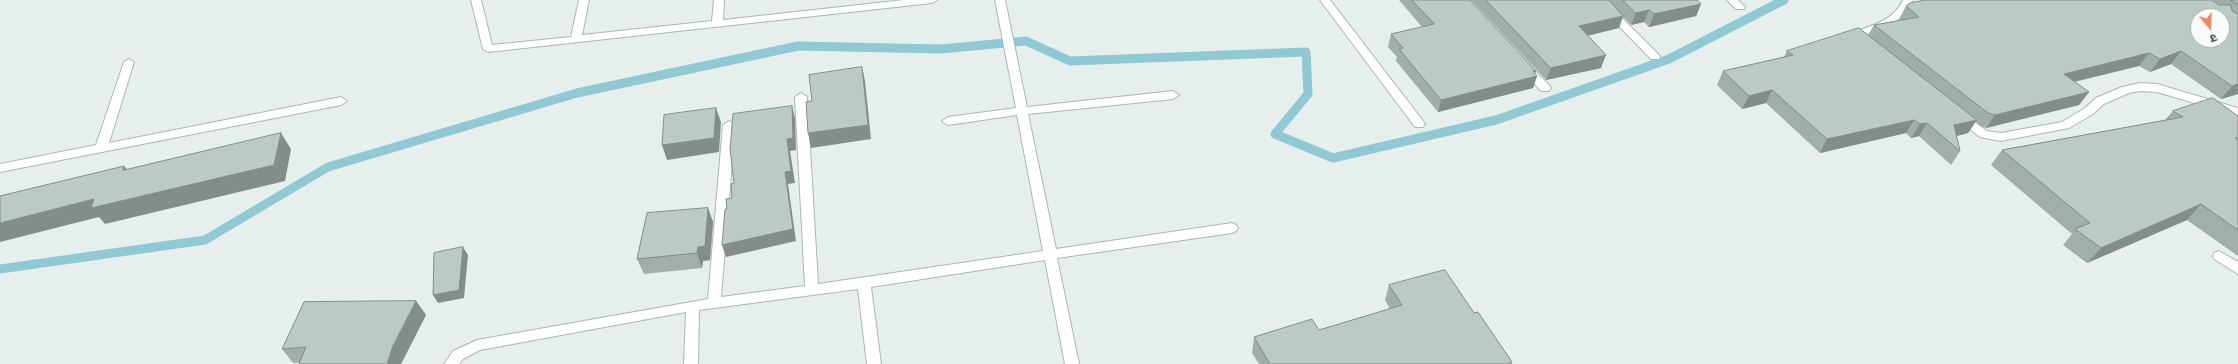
<!DOCTYPE html>
<meta charset="utf-8">
<style>
body{margin:0}
#map{position:relative;width:2238px;height:364px;overflow:hidden;background:#e6efeb;font-family:"Golos Text","Noto Sans Devanagari",sans-serif}
canvas{display:block}
.north{position:absolute;left:2190px;top:8px;width:40px;height:40px;box-sizing:border-box;background:#f7fbf9;border:1px solid #a3b1ad;border-radius:50%;rotate:161deg;font-size:11px;font-weight:700;line-height:16px;text-align:center;color:#24423a}
.north::after{content:'';display:block;margin:auto;width:14px;height:18px;background:#f4845f;clip-path:polygon(50% 0,100% 100%,50% 72%,0 100%)}
</style>
<div id="map">
<canvas width="2238" height="364"></canvas>
<div class="north">उ</div>
</div>
<script>
const c = document.querySelector('canvas').getContext('2d');
c.lineJoin = 'round';
function strokePath(path, color, width, dash) {
  c.strokeStyle = color;
  c.lineWidth = width;
  c.lineCap = dash ? 'butt' : 'round';
  c.setLineDash(dash || []);
  c.stroke(path);
}
function fill(path, color) {
  c.fillStyle = color;
  c.fill(path, 'evenodd');
}
const stream = new Path2D(`
 M0 269 205 240 328 167 577 93 798 46 941 49 1026 41 1070 61 1306 52 1308 94 1275 134 1333 158 1496 120 1669 59 1784 0`);
const minor = new Path2D(`
 M471 0H481L492 45 571 37 579 0H589L582 35 712 21 714 0H724L723 20 904 0H937L932 3 488 52 483 49Z
 M995 0H1005L1027 107 1173 91 1179 95 1173 99 1028 114 1056 249 1232 223 1236 225 1238 228 1236 231 1232 233 1057 258 1079 364H1065L1045 260 871 287 881 364H867L858 289 699 310 698 364H684L686 312 480 350 463 359 459 364H444L453 351 477 340 708 299 723 125 729 121 735 125 721 297 805 286 795 97 801 93 807 97 818 284 1043 251 1017 115 948 125 942 121 948 117 1016 108Z
 M1320 0H1330L1423 121 1425 124 1423 127H1415Z
 M1593 0H1604L1659 55 1660 57 1659 59H1651Z
 M1727 0H1738L1745 7 1744 9H1736Z
 M1903 0H1913C1903 25 1875 32 1852 39L1848 40 1843 37 1844 35C1865 28 1894 22 1903 0Z
 M129 59 134 62 109 143 341 97 347 101 341 105 0 172V164L96 145 124 62Z
 M1525 64 1529 65 1549 85 1551 88 1549 91H1541L1521 69 1520 67Z
 M2140 83 2157 84 2238 108V116L2157 92 2140 91 2129 93 2104 104 2093 114 2069 128 2001 141 1980 137 1954 117 1956 114H1964L1987 131 2001 133 2062 122 2085 108 2096 98 2122 87Z
 M2219 251 2238 262V274L2214 259 2213 256 2214 253Z`);
const wall = new Path2D(`
 M1399 0H1470L1537 76 1533 88 1438 112 1396 61 1397 57 1388 47 1391 34 1422 27Z
 M1471 0H1697L1701 4 1696 16 1649 27 1644 22 1631 25 1623 17 1619 28 1587 36 1601 68 1546 80Z
 M1926 0H2238V94L2221 99 2171 64 2150 72 2139 66 2075 82 2089 92 2079 105 1986 128 1980 126 1975 122 1968 133 1956 136 1960 151 1951 165 1919 136 1911 138 1906 133 1820 153 1766 103 1742 109 1717 85 1723 71 1784 57 1787 51 1868 35 1874 25 1901 20 1899 19 1906 6Z
 M2173 111 2238 116V256L2187 220 2087 263 2063 245 2072 234 1991 165 2002 150 2165 120Z
 M708 208 713 222 710 260 703 261 702 268 644 274 637 259Z
 M1389 285 1474 313 1512 364H1259L1252 353 1254 337 1319 330 1390 309 1385 300Z
 M416 301 426 315 403 360 293 363 282 349Z`);
const shadedWall = new Path2D(`
 M1701 4 1696 16 1649 27 1654 14Z
 M1649 10 1644 22 1631 25 1636 13Z
 M1623 16 1619 28 1574 39 1579 26Z
 M2181 51 2171 64 2150 72 2160 59Z
 M2149 53 2139 66 2055 86 2064 74Z
 M1606 55 1601 68 1546 80 1551 68Z
 M862 67 865 81 871 139 811 148 808 133Z
 M1533 71H1536L1534 77 1537 76 1533 88 1438 112 1441 100Z
 M2238 84V94L2221 99 2232 86Z
 M1772 90 1766 103 1742 109 1749 96Z
 M2089 92 2079 105 1986 128 1995 115Z
 M792 106 795 118 796 150 790 151 795 183 788 184 796 241 726 257 722 245 785 172 787 139Z
 M716 108 721 122 719 152 667 160 662 145Z
 M1914 120 1906 133 1820 153 1827 139Z
 M1977 120 1968 133 1945 139 1954 125Z
 M1927 123 1919 136 1911 138 1920 124Z
 M281 133 291 149 285 181 105 224 99 217 0 242V223L94 199Z
 M124 166 137 181 123 170Z
 M2201 204 2187 220 2087 263 2101 248Z
 M708 208 713 222 710 260 703 261 702 268 697 253 698 247Z
 M463 247 468 255 464 298 438 303 433 295Z
 M416 301 426 315 403 360 401 364H387L393 346Z`);
const building = new Path2D(`
 M1412 0H1470L1536 71H1533L1537 76 1441 100 1399 49 1403 48 1391 34 1434 24Z
 M1486 0H1609L1623 16 1579 26 1606 55 1551 68Z
 M1623 0H1697L1701 4 1654 14 1649 10 1636 13Z
 M1926 0H2212L2219 5H2231L2232 11 2238 14V84L2232 86 2181 51 2160 59 2149 53 2064 74 2089 92 1995 115 1988 113 1874 25 1919 17 1906 6 1910 3ZM2198 16H2222V40H2198Z
 M2231 0H2238V4Z
 M1859 28 1977 120 1954 125 1960 151 1927 123 1920 124 1914 120 1827 139 1772 90 1749 96 1723 71 1793 55 1787 51Z
 M862 67 868 125 808 133 806 102 812 101 809 75Z
 M2213 98 2238 116V138H2235L2238 141V230L2201 204 2101 248 2075 229 2090 223 2002 150 2183 117 2173 111Z
 M792 106 793 138 787 139 791 171 785 172 793 229 722 245 725 209H727L726 199 732 198 731 184 734 183 730 149 733 114Z
 M716 108 714 138 662 145 664 115Z
 M281 133 274 165 91 208 94 199 0 223V196L124 166 123 170Z
 M708 208 705 246 698 247 697 253 637 259 647 213Z
 M463 247 459 290 433 295 434 253Z
 M1445 270 1474 313 1478 312 1512 362 1507 364H1270L1254 337 1312 319 1319 330 1402 305 1389 285Z
 M416 301 393 346 387 364H299L306 347 282 349 304 302Z`);
strokePath(stream, '#8ec9d4', 9);
strokePath(minor, '#a8b8b2', 2);
fill(minor, '#fff');
fill(wall, '#a1aea9');
fill(shadedWall, '#838d89');
fill(building, '#bbcac4');
strokePath(building, '#838d89', 1);
</script>
